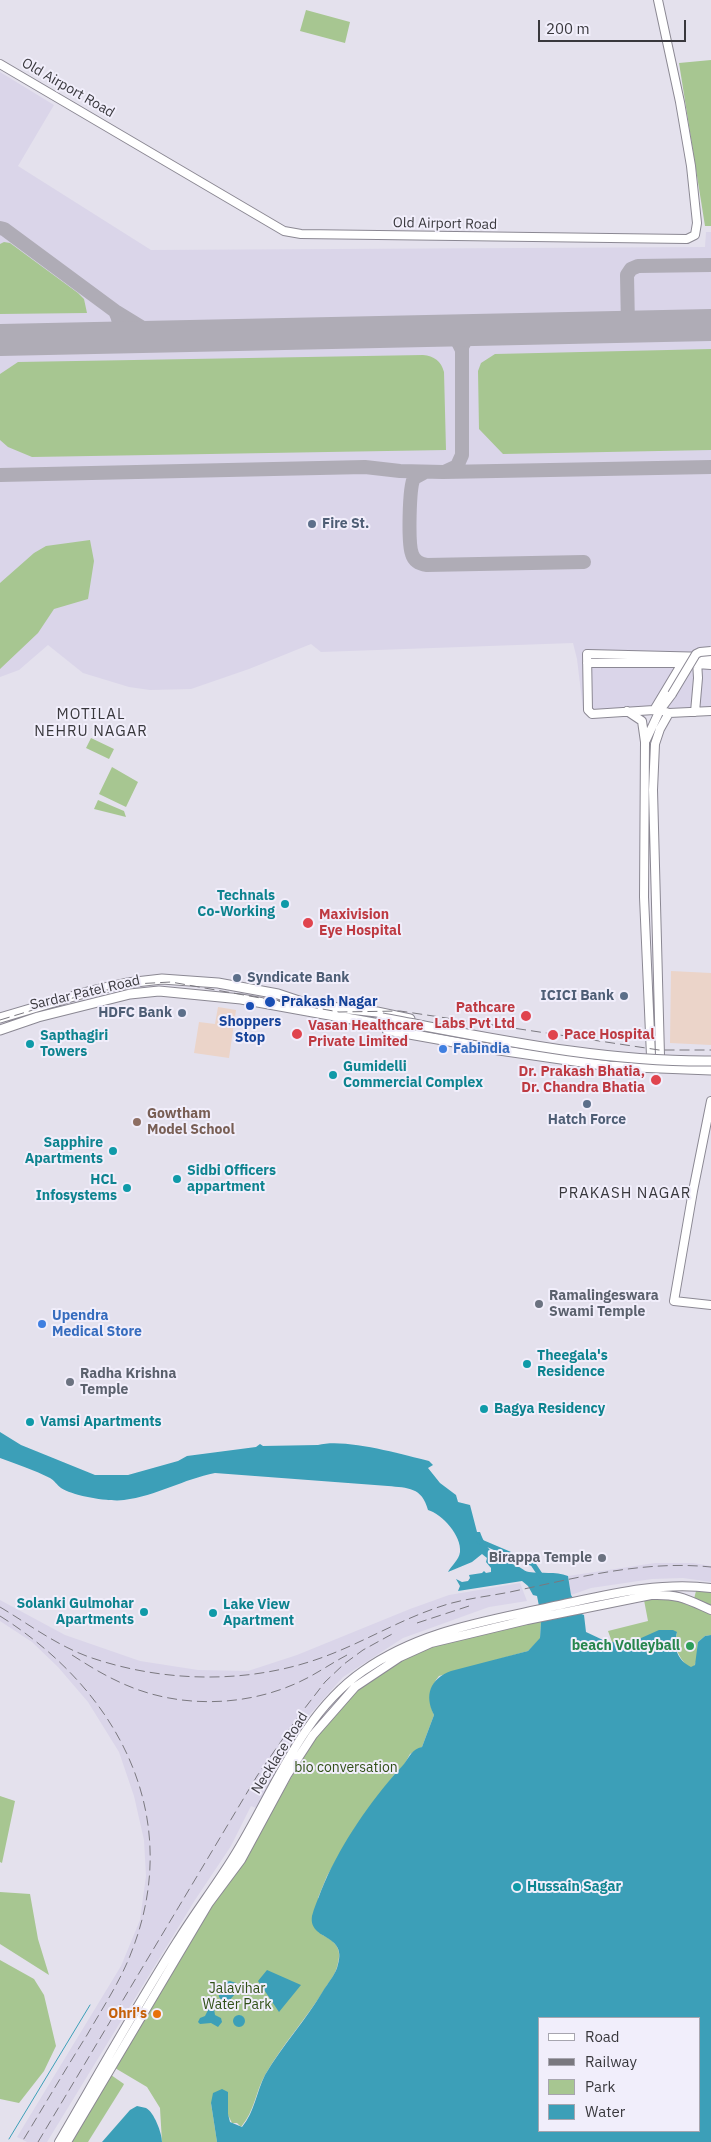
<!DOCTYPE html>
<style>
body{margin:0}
#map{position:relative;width:711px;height:2142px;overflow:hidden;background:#e4e1ed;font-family:"IBM Plex Sans",sans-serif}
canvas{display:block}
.legend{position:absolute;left:538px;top:2017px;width:162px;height:115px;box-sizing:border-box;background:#f1eefb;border:1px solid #a7a5af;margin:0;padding:6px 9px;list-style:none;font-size:15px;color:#39383d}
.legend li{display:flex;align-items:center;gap:10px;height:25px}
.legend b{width:25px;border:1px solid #a7a5af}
.scale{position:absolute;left:538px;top:20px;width:148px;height:22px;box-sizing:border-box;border:2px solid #39383d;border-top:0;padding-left:6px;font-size:15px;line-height:18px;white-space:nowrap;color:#39383d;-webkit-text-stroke:4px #f1eefb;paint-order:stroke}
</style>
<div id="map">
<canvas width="711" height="2142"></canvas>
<ul class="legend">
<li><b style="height:6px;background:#fff"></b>Road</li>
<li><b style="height:6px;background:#7a787f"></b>Railway</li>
<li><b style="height:14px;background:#a7c691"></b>Park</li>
<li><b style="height:14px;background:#3c9fb8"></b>Water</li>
</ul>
<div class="scale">200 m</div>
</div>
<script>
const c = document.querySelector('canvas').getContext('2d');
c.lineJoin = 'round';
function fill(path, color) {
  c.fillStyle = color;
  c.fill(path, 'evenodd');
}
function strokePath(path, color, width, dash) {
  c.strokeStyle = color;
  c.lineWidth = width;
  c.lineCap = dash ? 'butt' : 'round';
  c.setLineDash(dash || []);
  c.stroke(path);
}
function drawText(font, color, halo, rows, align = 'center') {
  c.font = font + ' "IBM Plex Sans",sans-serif';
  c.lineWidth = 4;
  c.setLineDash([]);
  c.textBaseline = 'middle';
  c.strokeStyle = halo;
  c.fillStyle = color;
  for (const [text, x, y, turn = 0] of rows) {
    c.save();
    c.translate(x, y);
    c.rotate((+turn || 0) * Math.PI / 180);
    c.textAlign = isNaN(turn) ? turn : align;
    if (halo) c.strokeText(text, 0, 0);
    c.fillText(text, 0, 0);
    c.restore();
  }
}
const commercial = new Path2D(`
 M671 971 711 973V1045L670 1043Z
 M218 1007 236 1010 229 1058 194 1053 199 1022 215 1024Z`);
const built = new Path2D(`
 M0 72 54 105 18 166 151 250 705 247 706 232H711V709H583L577 659 573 643 321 652 311 644 249 669 191 689 150 690 129 687 83 673 48 645 19 670 0 677Z
 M655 1563H693L711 1566V1582L683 1578 652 1579 591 1588 571 1595 568 1576Z
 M520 1583 527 1601 489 1607 403 1638 343 1677 302 1723 268 1775 273 1777 256 1808 251 1806 231 1846 195 1900 47 2142H27L17 2137 121 1966 140 1920 146 1876 144 1840 134 1796 119 1752 88 1702 58 1667 32 1642 0 1621V1600L65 1635 140 1661 198 1670 248 1671 297 1655 410 1609 449 1595Z`);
const green = new Path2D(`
 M306 10 350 22 345 43 300 31Z
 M711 60V226H705L679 63Z
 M4 242 10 243 78 293 84 299 87 313 0 314V244Z
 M711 349V450L503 454 479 429 478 371 481 363 495 354Z
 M423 355C434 356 441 361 444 372L446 450 32 457 8 447 0 440V374L18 362Z
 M90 540 94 561 88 599 54 609 38 633 0 669V583L34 553 46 546Z
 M91 738 114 749 109 759 86 748Z
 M112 767 138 782 126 807 99 794Z
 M98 800 124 811 126 817 94 809Z
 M696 1591 711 1592V1607L694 1599Z
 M659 1598 673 1599 711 1614V1635L705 1636 698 1642 697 1659 694 1667H688C678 1656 673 1647 677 1632 657 1637 633 1647 612 1642L608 1631 648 1621 644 1600Z
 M541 1621 540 1639 528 1651 439 1676C430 1686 428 1703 434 1715L422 1747 410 1754 404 1765 394 1775 355 1828 327 1876 318 1898 321 1934C336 1942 343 1948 337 1967 335 1975 328 1983 324 1990 306 2019 282 2045 265 2075 255 2093 255 2110 241 2127L237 2123H232L228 2115 211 2103 217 2142H162L160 2108 147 2087 115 2068 214 1903 238 1870 307 1750 331 1719 361 1686 382 1671 429 1646Z
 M0 1796 15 1801 2 1863 0 1862Z
 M0 1892 30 1894 38 1939 49 1975 0 1944Z
 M0 1960 34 1979 44 1995 56 2046 44 2071 19 2103 0 2099Z
 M111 2075 124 2084 123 2086 88 2142H72Z`);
const water = new Path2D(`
 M0 1432 21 1445 95 1475H128L178 1461 187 1456 256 1447 260 1444 263 1446 318 1445C345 1438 400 1454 429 1461L433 1465 428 1468 440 1483 456 1495 458 1502 470 1505 477 1532H480C487 1552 497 1558 515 1565 520 1566 523 1571 529 1572 541 1574 555 1571 568 1576L571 1595 578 1606 579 1613 584 1615 586 1632 603 1640 622 1644 630 1643 659 1630H673L677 1632C673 1647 677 1660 691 1667L695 1665 698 1642 705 1636 711 1635V2142H217L211 2103 213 2093 222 2089 228 2092V2114L230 2122 242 2127C255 2111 256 2093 265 2075 282 2046 306 2020 323 1991 328 1983 334 1976 337 1968 350 1932 308 1942 312 1916 314 1908 318 1899 321 1891 338 1849 365 1809 394 1775 397 1771 401 1768 404 1764 410 1756 412 1749 422 1747L434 1715C424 1695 430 1679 451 1671L528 1651 540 1638 541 1621 536 1607 539 1606 537 1596 533 1595 528 1586 522 1581 458 1591 460 1586 456 1579 462 1582 468 1581 470 1578 469 1575 482 1573 484 1571 486 1573 491 1572V1568L486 1562 487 1558 482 1554 472 1562 448 1572C451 1566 459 1560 460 1552 462 1536 442 1514 428 1510 422 1487 408 1488 388 1486L215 1473C184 1479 156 1496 124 1500 109 1502 73 1496 61 1488 57 1485 54 1480 50 1478 34 1470 16 1464 0 1458ZM540 2018H700V2131H540Z
 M267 1970 301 1985 279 2012 258 1981Z
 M230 1981 236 1983V1993L228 2002H223L219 1997C218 1989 221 1982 230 1981Z
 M209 2008 214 2009 215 2015 221 2018 222 2022 218 2027 211 2023 200 2024 198 2022 200 2018 205 2016Z
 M233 2021a6 6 0 1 1 12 0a6 6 0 1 1-12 0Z
 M137 2106C140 2107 143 2107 146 2108 154 2112 162 2133 162 2142H102L130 2110Z`);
const stream = new Path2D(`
 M9 2139 90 2005`);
const canal = new Path2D(`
 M479 1541 533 1564 541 1576`);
const taxiway = new Path2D(`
 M0 228 4 229 115 311 146 330 166 335
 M628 326 627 275 631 269 638 266 711 265
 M442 330 455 336 462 350
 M110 336 117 332C120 324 119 319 115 311
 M425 472 414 478C409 487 408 544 412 554 414 561 420 564 427 565L584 562
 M444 472 457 466 462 455V347L468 336 480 329
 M0 475 365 467 400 471 443 472 711 467`);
const runway = new Path2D(`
 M0 340 711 325`);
const secondary = new Path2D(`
 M0 64 284 231 301 234 687 239 695 235 697 223 691 166 680 102 658 0
 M711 657 587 654 588 710 592 714 654 710H660L669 713 711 711
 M587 663H682L711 665
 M654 710 684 660
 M627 711 642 721 645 742 644 897 651 1056
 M695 712 698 678 697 661
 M646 740 660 710 672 694
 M660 1056 653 790 655 744 660 729 669 713
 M711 1101 693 1191 674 1301 711 1305
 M59 2142C98 2075 136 2007 177 1942 196 1911 218 1883 236 1853 274 1791 301 1714 363 1671 420 1631 483 1622 550 1607 603 1596 657 1581 711 1588
 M67 2142 171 1967 209 1903 241 1860 287 1775 313 1735 355 1687 400 1657 431 1643 527 1620 651 1595C679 1594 686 1599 711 1610`);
const primary = new Path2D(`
 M0 1018 91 991 127 983 162 979 218 983 278 994 311 1005 377 1012 410 1019
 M0 1030 38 1017 130 994 159 991 241 999 396 1027
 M387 1030 499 1050 609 1066 711 1070`);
const rail = new Path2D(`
 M0 1020 76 997 134 984 171 982 339 1012 400 1011 659 1050H711
 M0 1607C30 1625 59 1647 92 1658 163 1682 244 1684 315 1660 357 1646 395 1622 436 1608 460 1599 485 1597 510 1592 576 1578 643 1560 711 1567
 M0 1616C116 1689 184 1813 133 1948 122 1979 103 2007 87 2035 65 2070 44 2106 22 2142
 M417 1623 469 1606
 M72 1655C89 1666 107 1677 126 1685 179 1708 244 1707 297 1683 315 1675 330 1664 347 1655
 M38 2142 257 1776 298 1717 325 1682 344 1664 363 1650 394 1633`);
const secondaryBridge = new Path2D(`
 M672 694 696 654 700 652 711 651`);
const primaryBridge = new Path2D(`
 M382 1018C491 1038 599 1062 711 1061`);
const markers = [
 [312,524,5,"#5c6f8a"],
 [285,904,5,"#0f9aa8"],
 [308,923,6,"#e0444e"],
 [237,978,5,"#5c6f8a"],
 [624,996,5,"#5c6f8a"],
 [270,1002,6,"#1a4fb4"],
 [250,1006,5,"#1a4fb4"],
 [182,1013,5,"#5c6f8a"],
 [526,1016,6,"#e0444e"],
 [297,1034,6,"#e0444e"],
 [553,1035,6,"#e0444e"],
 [30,1044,5,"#0f9aa8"],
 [443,1049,5,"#3f7fe0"],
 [333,1075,5,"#0f9aa8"],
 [656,1080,6,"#e0444e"],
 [587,1104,5,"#5c6f8a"],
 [137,1122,5,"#8d6e63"],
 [113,1151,5,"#0f9aa8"],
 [177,1179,5,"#0f9aa8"],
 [127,1188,5,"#0f9aa8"],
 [539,1304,5,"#6b7280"],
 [42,1324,5,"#3f7fe0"],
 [527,1364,5,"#0f9aa8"],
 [70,1382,5,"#6b7280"],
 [484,1409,5,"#0f9aa8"],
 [30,1422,5,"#0f9aa8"],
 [602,1558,5,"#6b7280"],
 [144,1612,5,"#0f9aa8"],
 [213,1613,5,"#0f9aa8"],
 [690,1646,5,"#2e9e5b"],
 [517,1887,5,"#0f9aa8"],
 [157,2014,5,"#e8710a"]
];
const streetNames = [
 ["Old Airport Road",68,88,30],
 ["Old Airport Road",445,224,1],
 ["Sardar Patel Road",85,993,-13],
 ["Necklace Road",280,1753,-58]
];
const serviceNames = [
 ["Fire St.",322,524],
 ["Syndicate Bank",247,978],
 ["ICICI Bank",614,996,"right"],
 ["HDFC Bank",172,1013,"right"],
 ["Hatch Force",587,1120,"center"]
];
const cultureNames = [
 ["Technals",275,896,"right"],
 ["Co-Working",275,912,"right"],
 ["Sapthagiri",40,1036],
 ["Towers",40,1052],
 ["Gumidelli",343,1067],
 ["Commercial Complex",343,1083],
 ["Sapphire",103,1143,"right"],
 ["Apartments",103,1159,"right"],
 ["Sidbi Officers",187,1171],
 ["appartment",187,1187],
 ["HCL",117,1180,"right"],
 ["Infosystems",117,1196,"right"],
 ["Theegala's",537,1356],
 ["Residence",537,1372],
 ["Bagya Residency",494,1409],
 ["Vamsi Apartments",40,1422],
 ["Solanki Gulmohar",134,1604,"right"],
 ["Apartments",134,1620,"right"],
 ["Lake View",223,1605],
 ["Apartment",223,1621],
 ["Hussain Sagar",527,1887]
];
const healthNames = [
 ["Maxivision",319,915],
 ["Eye Hospital",319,931],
 ["Pathcare",515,1008,"right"],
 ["Labs Pvt Ltd",515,1024,"right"],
 ["Vasan Healthcare",308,1026],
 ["Private Limited",308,1042],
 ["Pace Hospital",564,1035],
 ["Dr. Prakash Bhatia,",645,1072,"right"],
 ["Dr. Chandra Bhatia",645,1088,"right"]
];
const transitNames = [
 ["Prakash Nagar",281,1002],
 ["Shoppers",250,1022,"center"],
 ["Stop",250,1038,"center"]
];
const shopNames = [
 ["Fabindia",453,1049],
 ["Upendra",52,1316],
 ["Medical Store",52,1332]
];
const educationNames = [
 ["Gowtham",147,1114],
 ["Model School",147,1130]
];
const worshipNames = [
 ["Ramalingeswara",549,1296],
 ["Swami Temple",549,1312],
 ["Radha Krishna",80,1374],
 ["Temple",80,1390],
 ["Birappa Temple",592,1558,"right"]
];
const leisureNames = [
 ["beach Volleyball",680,1646]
];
const parkNames = [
 ["bio conversation",346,1768],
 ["Jalavihar",237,1989],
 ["Water Park",237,2005]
];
const foodNames = [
 ["Ohri's",147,2014]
];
const neighbourhoodNames = [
 ["MOTILAL",91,715],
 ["NEHRU NAGAR",91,732],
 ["PRAKASH NAGAR",625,1194]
];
fill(commercial, '#ebd4c9');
fill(built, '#dad5e9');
fill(green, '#a7c691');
fill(water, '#3c9fb8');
strokePath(stream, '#3c9fb8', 1);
strokePath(canal, '#3c9fb8', 5);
strokePath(taxiway, '#afacb6', 14);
strokePath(runway, '#afacb6', 32);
strokePath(secondary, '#8b8893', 10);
strokePath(primary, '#8b8893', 11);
strokePath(secondary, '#fff', 8);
strokePath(primary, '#fff', 9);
strokePath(rail, '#7a787f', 1, [10, 5]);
strokePath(secondaryBridge, '#8b8893', 10, []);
strokePath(primaryBridge, '#8b8893', 11, []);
strokePath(secondaryBridge, '#fff', 8);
strokePath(primaryBridge, '#fff', 9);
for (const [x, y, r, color] of markers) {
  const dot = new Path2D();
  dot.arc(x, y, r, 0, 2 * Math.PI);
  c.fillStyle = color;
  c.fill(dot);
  strokePath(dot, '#f1eefb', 2);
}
drawText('14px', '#39383d', '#f1eefb', streetNames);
drawText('bold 14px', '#4e5e75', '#f1eefb', serviceNames, 'left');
drawText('bold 14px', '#0d838f', '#f1eefb', cultureNames, 'left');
drawText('bold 14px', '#be3a42', '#f1eefb', healthNames, 'left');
drawText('bold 14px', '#164399', '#f1eefb', transitNames, 'left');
drawText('bold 14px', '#366cbe', '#f1eefb', shopNames, 'left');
drawText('bold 14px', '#785e54', '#f1eefb', educationNames, 'left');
drawText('bold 14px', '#5b616d', '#f1eefb', worshipNames, 'left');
drawText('bold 14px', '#27864d', '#f1eefb', leisureNames, 'right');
drawText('14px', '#315017', '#f1eefb', parkNames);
drawText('bold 14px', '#c56008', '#f1eefb', foodNames, 'right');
c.letterSpacing = '1px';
drawText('15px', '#39383d', '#f1eefb', neighbourhoodNames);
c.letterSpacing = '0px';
</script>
